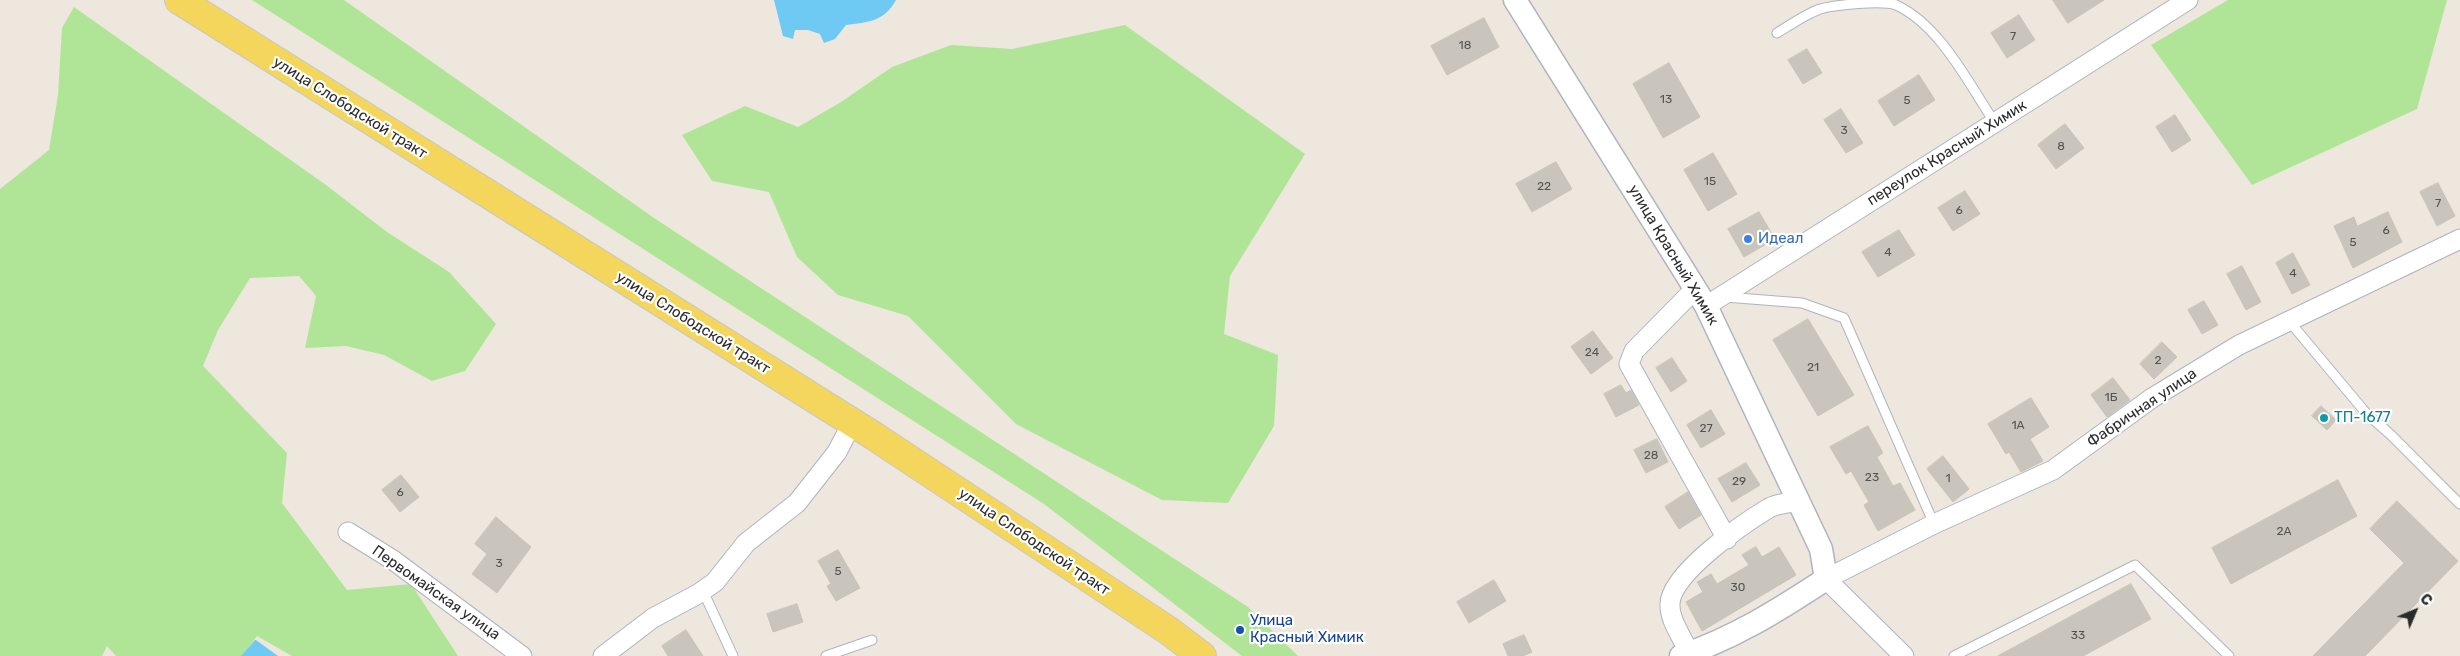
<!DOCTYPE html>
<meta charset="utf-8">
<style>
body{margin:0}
#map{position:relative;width:2460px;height:656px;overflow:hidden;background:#ede7dd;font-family:Rubik,sans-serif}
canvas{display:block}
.north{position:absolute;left:2390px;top:586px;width:50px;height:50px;-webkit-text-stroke:4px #fff;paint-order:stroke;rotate:45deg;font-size:14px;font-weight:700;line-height:20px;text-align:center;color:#2b2b2b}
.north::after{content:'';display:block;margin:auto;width:18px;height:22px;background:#2b2b2b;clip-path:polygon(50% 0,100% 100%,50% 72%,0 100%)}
</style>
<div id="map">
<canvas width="2460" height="656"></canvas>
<div class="north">С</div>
</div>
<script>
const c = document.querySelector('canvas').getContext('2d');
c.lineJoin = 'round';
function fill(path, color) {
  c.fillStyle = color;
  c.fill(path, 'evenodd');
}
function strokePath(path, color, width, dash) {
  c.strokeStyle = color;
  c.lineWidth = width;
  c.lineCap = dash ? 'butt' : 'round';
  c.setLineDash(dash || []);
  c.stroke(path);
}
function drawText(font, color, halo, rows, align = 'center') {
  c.font = font + ' Rubik,sans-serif';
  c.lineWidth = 4.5;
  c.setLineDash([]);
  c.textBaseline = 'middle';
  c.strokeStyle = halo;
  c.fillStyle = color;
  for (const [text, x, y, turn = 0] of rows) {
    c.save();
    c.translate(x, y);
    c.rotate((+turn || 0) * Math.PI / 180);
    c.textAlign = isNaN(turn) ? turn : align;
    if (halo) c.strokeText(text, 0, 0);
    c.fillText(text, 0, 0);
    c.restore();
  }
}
const green = new Path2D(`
 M252 0H344L654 218 1248 607 1298 656H1242L1044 504Z
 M2228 0H2447L2417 109 2252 185 2151 45Z
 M74 7 326 185 387 232 449 272 496 324 465 371 432 381 384 355 346 346 305 348 316 296 299 276 250 278 218 330 203 366 287 453 282 503 347 590 411 584 458 656H292L257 636 242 656H116L107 646 102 656H0V189L49 150 58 95 62 28Z
 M1125 25 1305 154 1230 276 1224 334 1278 355 1274 426 1228 503 1162 500 1016 424 908 316 838 295 797 257 769 192 712 181 682 135 745 106 798 127 841 102 892 67 951 45 1012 49Z`);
const water = new Path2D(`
 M774 0H896C884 22 868 22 846 25L835 39 824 43 820 34 808 30H795L793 39 783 36Z
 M255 640H256L278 656H241Z`);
const building = new Path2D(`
 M2053 0H2104L2068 23Z
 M2019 15 2035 40 2007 58 1991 33Z
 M1484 18 1499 47 1447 75 1431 46Z
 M1807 49 1822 73 1803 84 1788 60Z
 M1669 63 1700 117 1663 138 1633 84Z
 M1919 75 1935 100 1894 126 1878 101Z
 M1841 109 1863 143 1846 153 1824 120Z
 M2175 115 2191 140 2172 152 2156 127Z
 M2065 124 2084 148 2056 169 2038 145Z
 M1713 153 1737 194 1708 211 1684 170Z
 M1556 162 1572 189 1532 212 1516 184Z
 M2438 183 2455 216 2437 226 2420 192Z
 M1965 191 1980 214 1953 231 1938 208Z
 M1759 212 1775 239 1744 257 1728 229Z
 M2388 212 2402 242 2353 268 2334 226 2354 217 2357 226Z
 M1899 230 1915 255 1878 277 1862 252Z
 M2293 253 2310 285 2292 294 2276 263Z
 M2242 266 2261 302 2246 310 2227 274Z
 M2204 301 2218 325 2202 334 2188 310Z
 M1808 319 1854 395 1818 416 1773 340Z
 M1593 331 1613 358 1591 374 1571 347Z
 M2162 342 2177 357 2154 379 2140 364Z
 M1672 358 1687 381 1671 392 1656 368Z
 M2113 378 2130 400 2107 417 2091 395Z
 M1621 385 1626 393 1631 390 1639 405 1616 417 1604 394Z
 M2031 398 2049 427 2030 439 2043 461 2021 472 2009 452 2006 454 1988 424Z
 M2321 406 2336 420 2327 430 2312 416Z
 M1711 410 1725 434 1701 448 1687 425Z
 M1868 426 1883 453 1877 457 1893 486 1900 483 1915 510 1878 531 1864 505 1869 502 1851 471 1846 474 1830 447Z
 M1657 439 1668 462 1646 473 1634 450Z
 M1943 456 1969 489 1953 502 1927 469Z
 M1746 463 1760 485 1732 502 1718 479Z
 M401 475 419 497 400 512 382 490Z
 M2338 480 2357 516 2231 584 2212 548Z
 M1688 492 1701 515 1679 529 1665 507Z
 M2397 501 2458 561 2365 656H2313L2404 563 2370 529Z
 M496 517 531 547 497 593 472 574 487 554 475 544Z
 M1756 547 1762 557 1779 547 1796 575 1702 631 1686 602 1703 592 1697 582 1711 574 1717 584 1749 565 1742 555Z
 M838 550 860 588 836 601 827 586 831 584 818 561Z
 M1494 580 1506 601 1469 623 1457 602Z
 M2131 584 2151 619 2083 656H1998Z
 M797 604 803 622 773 632 767 614Z
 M686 630 703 656H668L662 646Z
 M1524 635 1532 652 1523 656H1508L1503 644Z`);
const service = new Path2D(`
 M1777 33C1790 25 1806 14 1820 9 1835 5 1882 0 1896 5 1940 25 1969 84 1995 123
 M1725 297 1802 303 1844 318 1934 524
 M2289 321 2366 413 2391 435 2460 504
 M703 591 733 656
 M826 656 872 640
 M1954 656 2135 565 2229 656`);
const minor = new Path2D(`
 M1696 288 1634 351 1629 364 1727 539
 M1706 306 2188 0
 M348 532 393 560 522 656
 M1689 653C1683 638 1669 620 1670 604 1670 574 1744 523 1769 508 1778 503 1790 503 1799 501
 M603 656 653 618 698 594 715 582 746 543 797 503 837 452 852 423
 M1904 656 1826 579 1934 524 2053 470 2152 398 2239 345 2460 239`);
const tertiary = new Path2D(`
 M1515 0 1706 306 1821 549 1826 579C1777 611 1736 637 1681 656`);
const primary = new Path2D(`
 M179 0 874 436 1169 631 1202 656`);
const markers = [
 [1748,239,5,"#3f7fe0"],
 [2324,418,5,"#0f9aa8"],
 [1240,630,5,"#1a4fb4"]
];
const numberNames = [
 ["7",2013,37],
 ["18",1465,46],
 ["13",1666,100],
 ["5",1907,101],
 ["3",1844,131],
 ["8",2061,147],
 ["15",1710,182],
 ["22",1544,187],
 ["7",2438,204],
 ["6",1959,211],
 ["6",2386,231],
 ["5",2353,243],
 ["4",1888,253],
 ["4",2293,274],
 ["24",1592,353],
 ["2",2158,361],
 ["21",1813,368],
 ["1Б",2111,398],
 ["1А",2018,426],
 ["27",1706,429],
 ["28",1651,456],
 ["23",1872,478],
 ["1",1948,479],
 ["29",1739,482],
 ["6",400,493],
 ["2А",2284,532],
 ["3",499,564],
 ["5",838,572],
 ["30",1738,588],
 ["33",2078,636]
];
const streetNames = [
 ["улица Слободской тракт",350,108,32],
 ["переулок Красный Химик",1947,153,-32],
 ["улица Красный Химик",1673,255,59],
 ["улица Слободской тракт",693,323,32],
 ["Фабричная улица",2142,408,-34],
 ["улица Слободской тракт",1034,542,34],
 ["Первомайская улица",436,593,35]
];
const shopNames = [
 ["Идеал",1758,239]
];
const cultureNames = [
 ["ТП-1677",2334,418]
];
const transitNames = [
 ["Улица",1250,621],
 ["Красный Химик",1250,638]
];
fill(green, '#b0e598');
fill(water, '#6ecaf2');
fill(building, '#c9c5bc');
strokePath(building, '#c9c3b7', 1);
strokePath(service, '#b1b3bf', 11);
strokePath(minor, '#b1b3bf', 21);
strokePath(tertiary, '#b1b3bf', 25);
strokePath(primary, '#c8c8c8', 30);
strokePath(service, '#fff', 9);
strokePath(minor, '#fff', 19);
strokePath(tertiary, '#fff', 22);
strokePath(primary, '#f4d65c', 28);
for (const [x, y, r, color] of markers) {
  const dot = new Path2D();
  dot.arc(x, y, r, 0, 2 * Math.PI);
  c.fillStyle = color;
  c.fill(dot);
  strokePath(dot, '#fff', 2);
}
drawText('12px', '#52524f', null, numberNames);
drawText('15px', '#2b2b2b', '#fff', streetNames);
drawText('15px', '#366cbe', '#fff', shopNames, 'left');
drawText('15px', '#0d838f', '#fff', cultureNames, 'left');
drawText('15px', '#164399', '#fff', transitNames, 'left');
</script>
